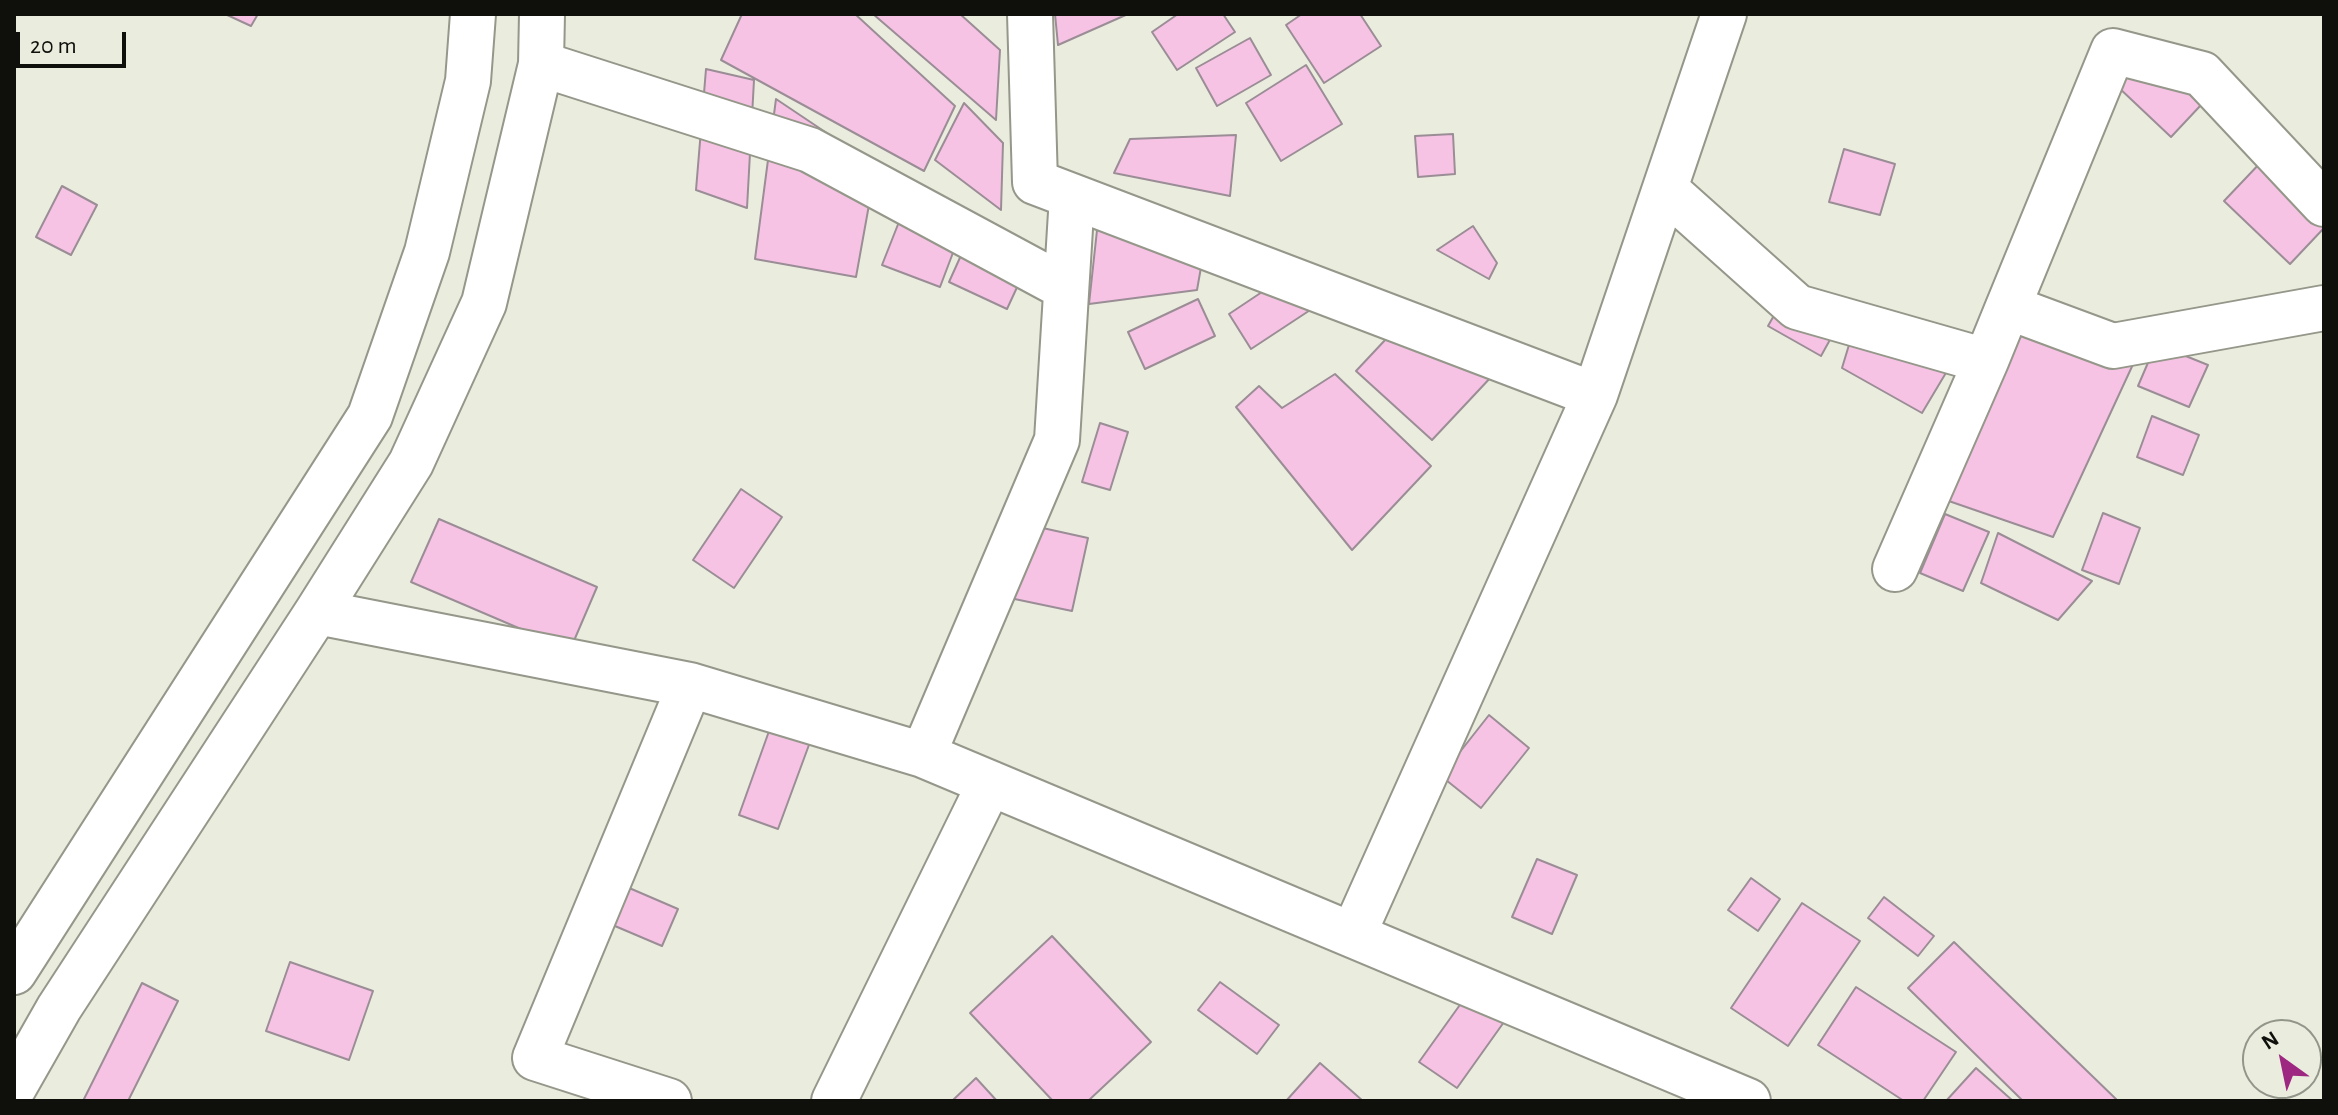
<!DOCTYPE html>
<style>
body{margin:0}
#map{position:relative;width:2338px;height:1115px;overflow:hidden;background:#eaedde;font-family:"Alegreya Sans",sans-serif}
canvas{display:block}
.frame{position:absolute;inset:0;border:16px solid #0f100b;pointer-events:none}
.north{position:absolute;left:2242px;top:1019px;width:80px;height:80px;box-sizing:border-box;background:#eaedde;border:2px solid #92958a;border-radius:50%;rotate:327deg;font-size:22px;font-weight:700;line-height:32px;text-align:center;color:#0f100b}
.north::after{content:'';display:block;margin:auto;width:28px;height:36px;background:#9e2781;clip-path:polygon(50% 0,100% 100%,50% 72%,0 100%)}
.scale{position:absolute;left:16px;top:32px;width:110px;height:36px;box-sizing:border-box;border:4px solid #0f100b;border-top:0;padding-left:10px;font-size:24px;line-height:28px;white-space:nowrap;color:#0f100b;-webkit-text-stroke:6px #eaedde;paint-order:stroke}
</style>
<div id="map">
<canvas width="2338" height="1115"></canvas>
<div class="frame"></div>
<div class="north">N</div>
<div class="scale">20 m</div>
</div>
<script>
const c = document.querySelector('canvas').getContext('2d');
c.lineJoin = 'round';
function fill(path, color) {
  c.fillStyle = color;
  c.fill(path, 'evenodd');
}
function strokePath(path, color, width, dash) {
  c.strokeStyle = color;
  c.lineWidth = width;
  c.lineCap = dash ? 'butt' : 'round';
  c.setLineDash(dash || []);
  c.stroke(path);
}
const building = new Path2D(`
 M225 14H258L251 26Z
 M742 14H855L955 106 924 171 721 60Z
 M873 14H960L1000 50 996 120Z
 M1055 14H1128L1058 45Z
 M1178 14H1223L1235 32 1177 70 1152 32Z
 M1302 14H1360L1381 46 1324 83 1286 25Z
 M1250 38 1271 75 1217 106 1196 68Z
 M2147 54 2201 105 2171 137 2117 86Z
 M1306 65 1342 124 1281 161 1246 103Z
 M706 69 754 80 747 208 696 190Z
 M776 99 876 166 856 277 755 259Z
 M964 103 1003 143 1001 210 935 160Z
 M1453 134 1455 174 1418 177 1415 136Z
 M1236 135 1230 196 1114 173 1130 139Z
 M1844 149 1895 164 1880 215 1829 202Z
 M2263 160 2324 217V228L2290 264 2224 201Z
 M62 186 97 205 71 255 36 237Z
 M908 199 965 221 940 287 882 265Z
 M1098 221 1206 239 1197 290 1089 304Z
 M1473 226 1497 263 1489 279 1437 250Z
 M972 231 1031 257 1007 309 949 282Z
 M1307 262 1330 297 1251 349 1229 314Z
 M1789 289 1842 318 1821 356 1768 326Z
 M1198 299 1215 336 1145 369 1128 332Z
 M1417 306 1493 375 1432 440 1356 371Z
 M2021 322 2148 332 2053 537 1943 499Z
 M1855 325 1956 356 1922 413 1842 368Z
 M2156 344 2208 365 2189 407 2138 386Z
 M1335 374 1431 466 1352 550 1236 407 1259 386 1282 408Z
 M2152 416 2199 435 2183 475 2137 457Z
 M1100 423 1128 432 1110 490 1082 482Z
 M741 489 782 517 734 588 693 560Z
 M2103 513 2140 528 2119 584 2082 570Z
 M1945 514 1989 532 1963 591 1920 573Z
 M439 519 597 587 570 650 411 582Z
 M1020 523 1088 538 1072 611 1005 597Z
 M1998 533 2092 581 2058 620 1981 583Z
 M1489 715 1529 748 1481 808 1441 776Z
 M773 720 813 734 778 829 739 815Z
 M1537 859 1577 875 1552 934 1512 917Z
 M606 878 678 909 662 946 589 915Z
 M1751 878 1780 899 1758 931 1728 910Z
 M1884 897 1934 936 1918 956 1868 918Z
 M1802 903 1860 941 1788 1046 1731 1008Z
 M1052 936 1151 1042 1088 1101H1053L970 1013Z
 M1954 942 2118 1101H2023L1908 988Z
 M290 962 373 991 349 1060 266 1031Z
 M1220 982 1279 1025 1257 1054 1198 1010Z
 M142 983 178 1001 128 1101H83Z
 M1856 987 1956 1052 1923 1101H1904L1818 1045Z
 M1467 995 1504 1022 1457 1088 1419 1062Z
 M1320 1063 1363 1101H1286Z
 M1976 1068 2013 1101H1946Z
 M976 1078 997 1101H952Z`);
const minor = new Path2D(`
 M1030 14 1035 182 1595 395 1724 14
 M541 64 810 150 1066 288
 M1665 189 1797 307 1986 361 2008 307
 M2324 204 2202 74 2113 51 2008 307 2113 346 2324 308
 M1895 569 1986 361
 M317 612 690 685 923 755 1748 1101
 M923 755 1057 440 1072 196
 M1353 935 1595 395
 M14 972 370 416 427 252 468 81 473 14
 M14 1087 59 1008 317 612 411 463 484 303 541 64 542 14
 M669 1101 535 1058 690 685
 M834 1101 990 783`);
fill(building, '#f7c3e5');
strokePath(building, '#9b8d96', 2);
strokePath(minor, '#949789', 48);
strokePath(minor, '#fff', 44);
</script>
